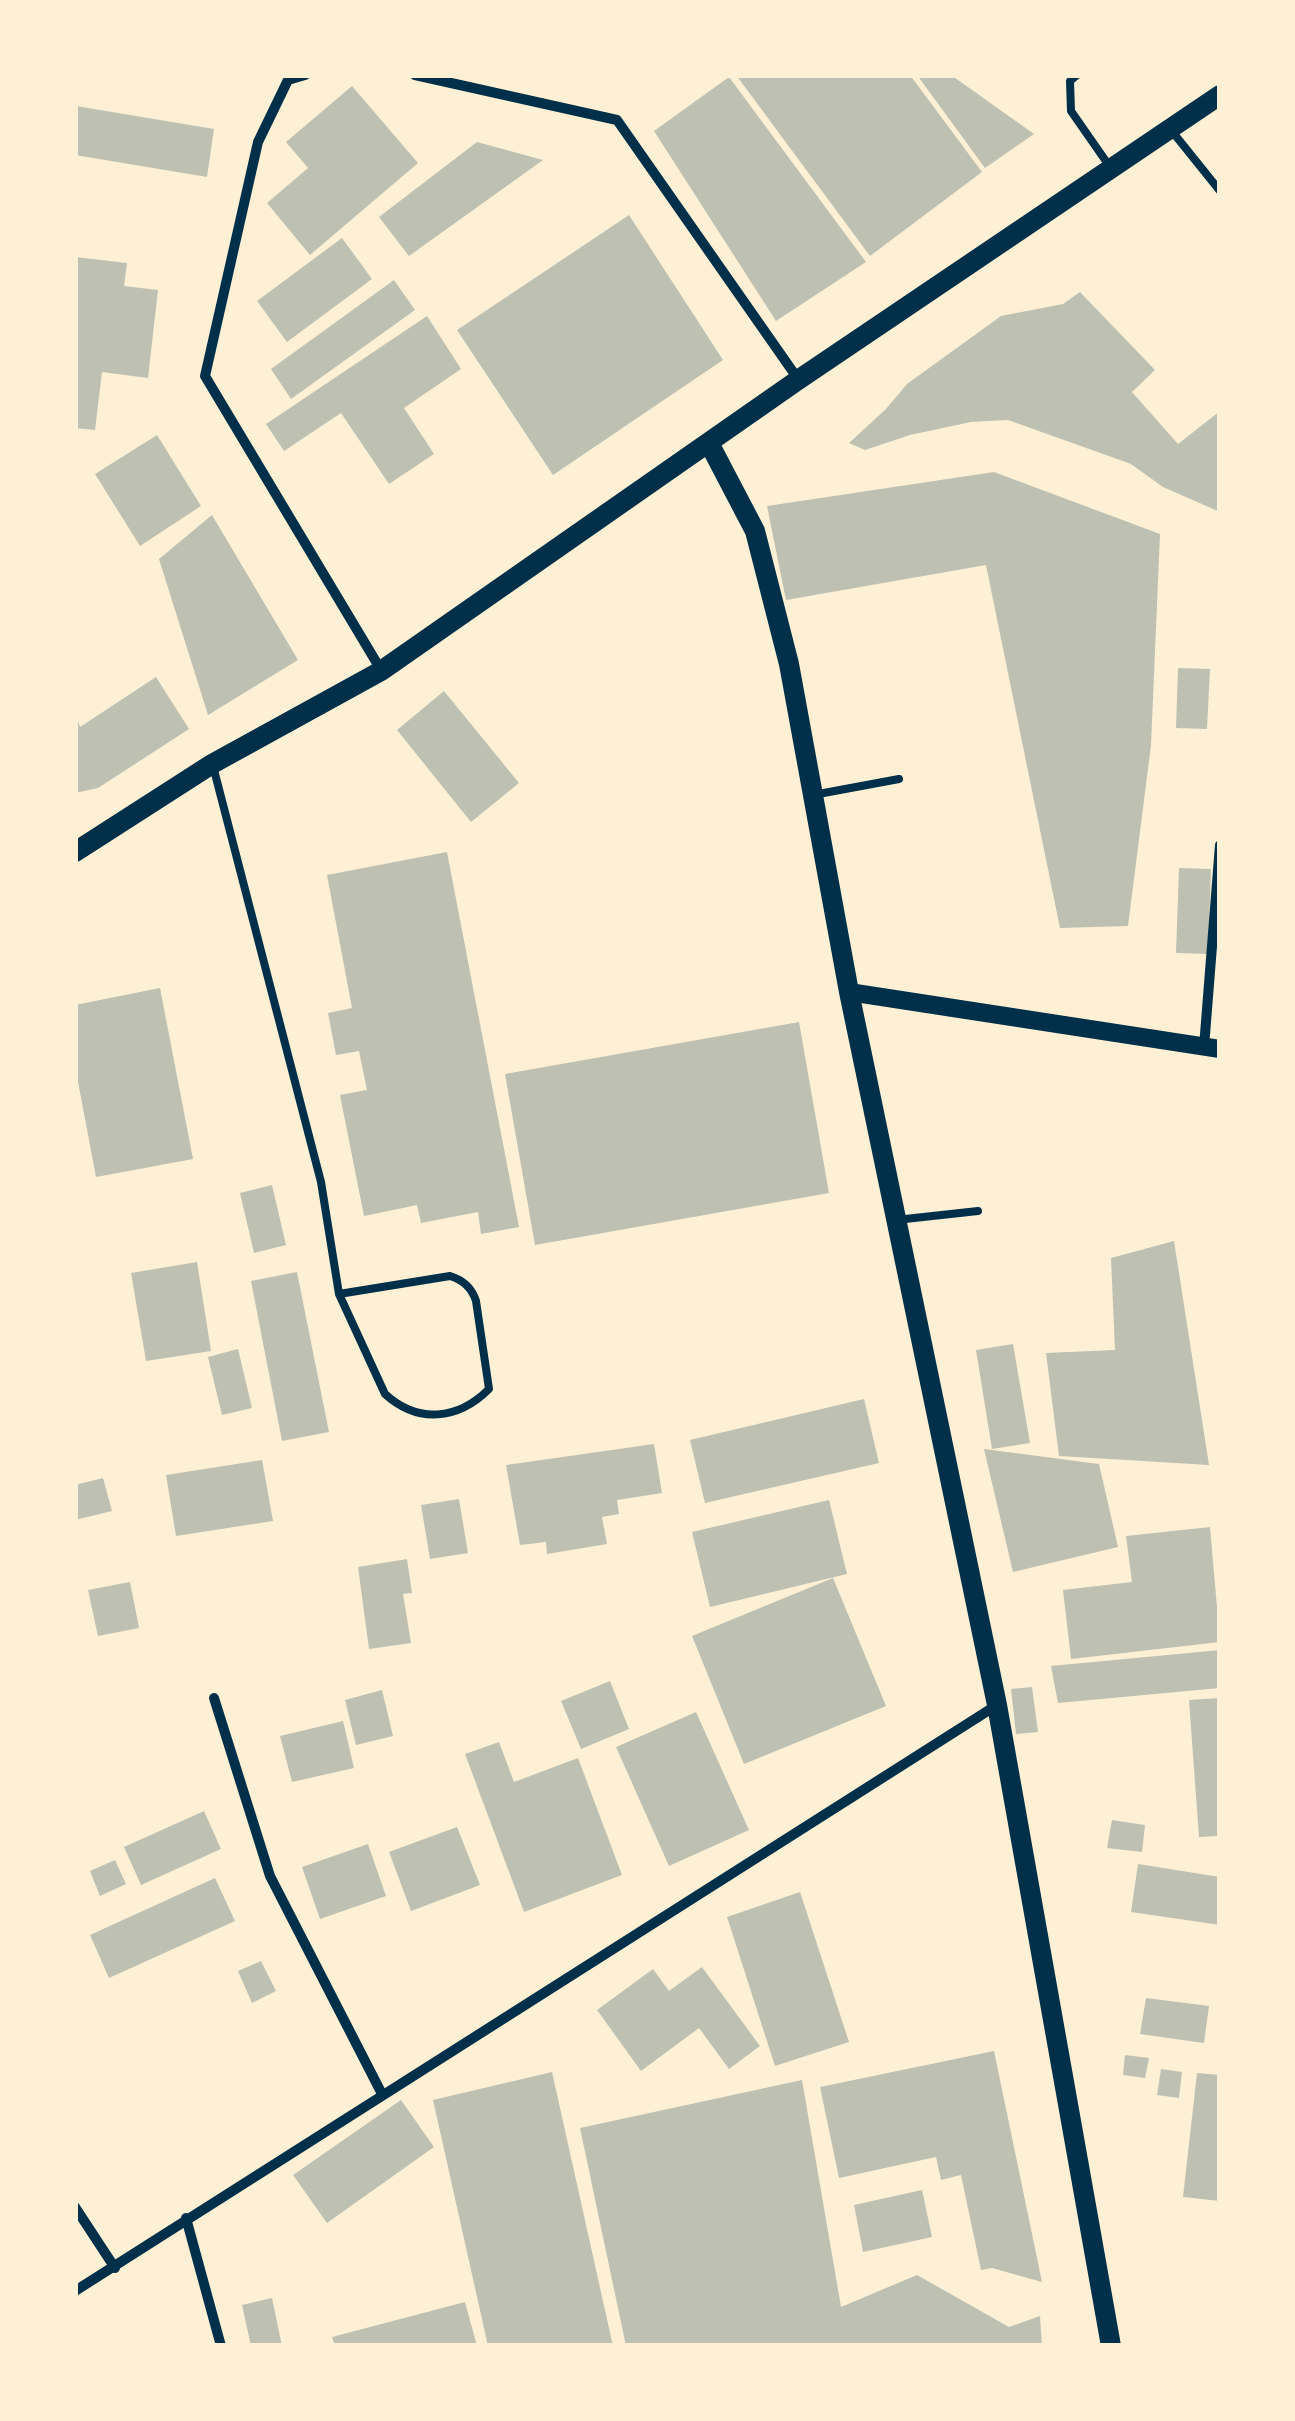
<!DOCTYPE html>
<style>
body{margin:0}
#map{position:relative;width:1295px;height:2421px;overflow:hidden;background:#fdf0d5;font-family:"IBM Plex Sans",sans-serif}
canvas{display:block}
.frame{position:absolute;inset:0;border:78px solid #fdf0d5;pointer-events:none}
</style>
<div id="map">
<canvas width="1295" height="2421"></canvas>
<div class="frame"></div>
</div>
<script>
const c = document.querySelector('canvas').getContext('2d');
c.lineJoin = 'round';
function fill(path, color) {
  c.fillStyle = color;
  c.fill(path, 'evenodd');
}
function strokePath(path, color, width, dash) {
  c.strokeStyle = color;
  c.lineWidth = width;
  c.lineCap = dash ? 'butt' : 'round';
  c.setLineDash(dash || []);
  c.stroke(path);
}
const building = new Path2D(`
 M736 75H910L982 172 870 256Z
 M917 75H951L1034 134 985 168Z
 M729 77 866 262 776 321 654 131Z
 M352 86 418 163 310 255 267 203 308 168 286 142Z
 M76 106 214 129 207 177 75 155Z
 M477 142 543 160 409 256 379 217Z
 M629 215 723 360 553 475 457 330Z
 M342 238 372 279 287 342 257 301Z
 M75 257 127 263 124 286 158 290 148 378 102 372 95 430 75 428Z
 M394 280 415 310 291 399 271 369Z
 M1080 292 1155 370 1132 392 1178 444 1220 411V512L1163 487 1131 464 1008 420 971 422 910 435 865 450 849 443 886 409 907 384 1001 316 1063 304Z
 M427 316 461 369 404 408 434 454 389 484 341 413 284 451 266 424Z
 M157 435 201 506 140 546 95 474Z
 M994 472 1160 534 1151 745 1128 926 1060 928 986 565 786 600 767 506Z
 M212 515 298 660 208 715 159 559Z
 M1178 668 1210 669 1207 729 1176 728Z
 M156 677 189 729 98 788 75 793V713L80 727Z
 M444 691 519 783 471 822 397 730Z
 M447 852 519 1227 481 1234 478 1212 421 1223 417 1205 364 1216 340 1095 367 1090 359 1051 336 1055 328 1013 352 1008 327 875Z
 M1179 868 1211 869 1208 954 1176 953Z
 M160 988 193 1159 96 1177 75 1066V1005Z
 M799 1022 829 1193 535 1245 505 1074Z
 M272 1185 286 1245 254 1253 240 1193Z
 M1174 1241 1209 1465 1059 1456 1046 1353 1115 1350 1111 1258Z
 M197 1262 211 1351 146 1361 131 1273Z
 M297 1272 329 1432 282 1441 251 1281Z
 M1013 1344 1030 1443 992 1449 976 1350Z
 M238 1349 252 1408 222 1415 208 1357Z
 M864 1399 879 1463 705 1503 690 1440Z
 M654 1444 662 1493 617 1500 619 1514 602 1517 607 1544 547 1554 546 1542 520 1545 506 1465Z
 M984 1449 1099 1464 1118 1547 1013 1572Z
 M262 1460 273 1521 176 1536 166 1475Z
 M103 1478 112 1511 75 1520V1485Z
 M459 1499 468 1553 430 1559 421 1505Z
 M829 1500 847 1574 710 1607 692 1532Z
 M1210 1527 1220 1642 1071 1659 1063 1590 1132 1582 1126 1536Z
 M407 1559 412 1593 403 1594 411 1643 369 1649 358 1567Z
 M833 1578 886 1706 744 1764 692 1636Z
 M130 1582 139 1628 98 1636 88 1590Z
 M1220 1650V1688L1058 1703 1051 1666Z
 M610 1681 629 1729 581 1749 561 1701Z
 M1032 1687 1038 1732 1016 1734 1011 1689Z
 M382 1690 393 1736 356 1745 345 1700Z
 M1220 1698V1836L1199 1837 1189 1700Z
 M696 1712 749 1830 669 1866 616 1747Z
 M343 1721 354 1768 292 1782 280 1736Z
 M499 1742 514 1782 578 1758 622 1875 524 1912 465 1754Z
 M204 1811 221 1849 141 1885 124 1847Z
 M1112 1820 1145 1825 1142 1852 1107 1848Z
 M457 1827 480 1885 411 1911 389 1852Z
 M368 1844 386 1896 320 1919 302 1867Z
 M115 1860 126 1884 100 1896 90 1871Z
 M1138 1864 1220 1877V1925L1131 1912Z
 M215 1878 235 1921 109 1978 90 1935Z
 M800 1892 849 2042 775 2066 727 1917Z
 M261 1961 276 1991 252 2003 238 1971Z
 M702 1967 760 2046 729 2069 699 2028 641 2071 597 2010 653 1969 669 1991Z
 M1146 1998 1209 2006 1204 2043 1140 2034Z
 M994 2051 1042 2282 992 2268 981 2270 961 2175 941 2180 936 2157 839 2178 820 2087Z
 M1125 2055 1149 2058 1145 2078 1123 2075Z
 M1161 2069 1182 2072 1179 2098 1157 2095Z
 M552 2072 613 2346H488L433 2100Z
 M1197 2073 1220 2075V2201L1183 2197Z
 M802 2080 841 2307 917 2275 1009 2327 1040 2316 1042 2346H626L580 2128Z
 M401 2100 434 2147 327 2223 293 2175Z
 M922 2190 932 2237 863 2252 854 2205Z
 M272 2298 282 2346H251L242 2305Z
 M465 2302 477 2346H335L332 2337Z`);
const service = new Path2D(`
 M1077 75 1070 81 1071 111 1110 167
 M1171 130 1220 191
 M213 766 321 1182 339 1294 385 1394C418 1424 458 1420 489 1389L476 1301C472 1288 463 1280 450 1276L339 1294
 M813 795 899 779
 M896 1220 978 1211`);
const minor = new Path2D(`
 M305 75 288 80 258 142 205 376 381 670
 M415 75 617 120 798 379
 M1204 1047 1220 845
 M214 1698 270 1876 382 2094
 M75 2207 115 2268
 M186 2218 221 2346
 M75 2291 997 1705`);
const tertiary = new Path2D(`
 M849 992 1220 1049`);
const secondary = new Path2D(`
 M710 445 755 531 789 664 849 992 997 1705 1111 2346
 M75 852 212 764 381 671 798 380 1220 95`);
fill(building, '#bec0b2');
strokePath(service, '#003049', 8);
strokePath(minor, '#003049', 10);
strokePath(tertiary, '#003049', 18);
strokePath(secondary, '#003049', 20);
</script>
